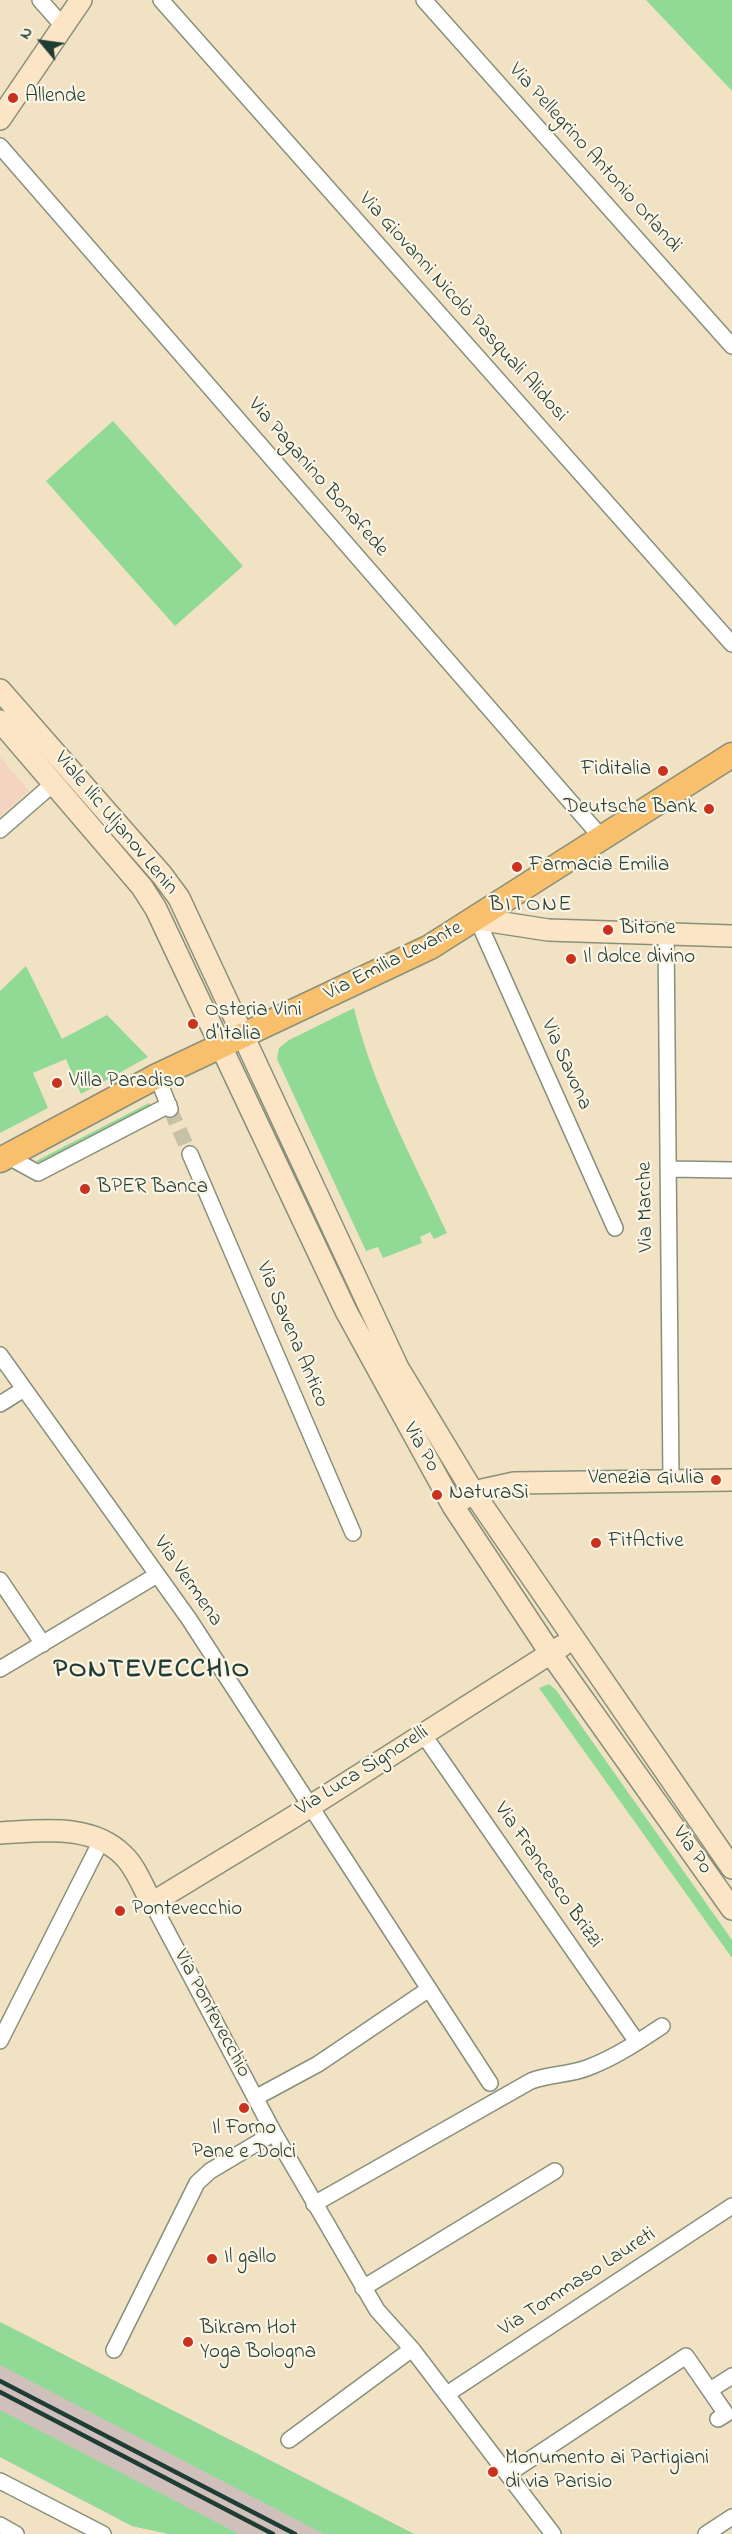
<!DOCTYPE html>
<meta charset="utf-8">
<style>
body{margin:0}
#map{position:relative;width:732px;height:2534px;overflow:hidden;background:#f1e2c4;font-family:"Indie Flower",sans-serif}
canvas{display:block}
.north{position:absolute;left:12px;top:12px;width:60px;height:60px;-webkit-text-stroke:4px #fcf5e5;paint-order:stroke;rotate:299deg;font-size:16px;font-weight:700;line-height:24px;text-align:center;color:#1f3d34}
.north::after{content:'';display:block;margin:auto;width:21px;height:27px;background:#1f3d34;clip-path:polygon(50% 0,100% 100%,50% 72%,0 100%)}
</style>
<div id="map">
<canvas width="732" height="2534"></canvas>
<div class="north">N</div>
</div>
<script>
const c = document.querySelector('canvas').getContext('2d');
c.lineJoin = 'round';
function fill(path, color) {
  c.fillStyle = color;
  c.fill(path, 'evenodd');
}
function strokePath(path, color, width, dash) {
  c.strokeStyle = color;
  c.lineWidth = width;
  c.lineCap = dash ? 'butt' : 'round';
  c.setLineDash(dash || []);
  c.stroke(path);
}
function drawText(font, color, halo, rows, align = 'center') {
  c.font = font + ' "Indie Flower",sans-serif';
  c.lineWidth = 4.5;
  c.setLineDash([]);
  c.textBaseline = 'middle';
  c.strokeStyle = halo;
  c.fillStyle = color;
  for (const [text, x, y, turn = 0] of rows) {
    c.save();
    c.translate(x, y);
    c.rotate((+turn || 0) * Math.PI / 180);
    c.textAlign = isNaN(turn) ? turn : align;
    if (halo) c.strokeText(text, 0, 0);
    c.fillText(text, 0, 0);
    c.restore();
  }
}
const built = new Path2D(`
 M0 757 29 791 0 816Z`);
const industrial = new Path2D(`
 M0 2322 414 2534H169L132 2526 0 2457Z`);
const green = new Path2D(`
 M646 0H732V91Z
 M113 421 243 566 175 626 46 481Z
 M26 966 62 1039 107 1015 148 1057 81 1094 66 1059 33 1073 48 1108 0 1133V991Z
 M354 1008C373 1088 413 1159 447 1233L434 1239 430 1232 420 1237 422 1243 383 1258 378 1247 366 1251 277 1059 279 1048 289 1040Z
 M149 1103 151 1106 41 1164 36 1161Z
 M549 1684 556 1690 732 1940V1958L539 1688Z
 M0 2322 414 2534H324L0 2365Z
 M0 2410 239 2534H169L132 2526 0 2457Z`);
const streetTunnel = new Path2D(`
 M170 1109 190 1154`);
const street = new Path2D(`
 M40 0 63 26
 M161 0 732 644
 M424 0 732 346
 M0 146 602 838
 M0 830 54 783
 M477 919 615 1228
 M666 933 671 1481
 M157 1076 170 1109
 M190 1154 353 1533
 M7 1156 38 1173 169 1105
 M668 1169 732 1170
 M0 1355 189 1619 490 2083
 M0 1404 24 1389
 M0 1580 43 1644
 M0 1669 157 1575
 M423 1734 637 2042
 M152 1903 274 2133 377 2310 412 2349 553 2534
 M0 2041 101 1841
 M255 2098 318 2064 429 1989
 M314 2204 531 2081C549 2074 569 2075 587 2068 614 2058 638 2042 662 2026
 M363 2288 555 2171
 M114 2350 197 2183 210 2171 274 2133
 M710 2390 732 2376
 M447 2394 732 2206
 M289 2440 412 2349
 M508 2474 686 2356 726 2414 718 2419
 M0 2481 103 2534
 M0 2525 16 2534
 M706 2534 732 2517`);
const secondary = new Path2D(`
 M0 119 81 0
 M0 690 162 875 179 898 398 1368 473 1492 732 1868
 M0 721 142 887 156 909 346 1311 453 1506 551 1654 732 1909
 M477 919 548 930 732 936
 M463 1499 473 1492 514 1483 732 1480
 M0 1833C41 1831 91 1823 123 1855 136 1867 143 1888 152 1903L295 1816 562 1646`);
const primary = new Path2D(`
 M0 1160 157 1076 430 947 732 755`);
const rail = new Path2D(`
 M0 2381 295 2534
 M0 2392 273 2534`);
const markers = [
 [13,98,6,"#c8321e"],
 [663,771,6,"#c8321e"],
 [709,809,6,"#c8321e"],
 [517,867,6,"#c8321e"],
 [608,930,6,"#c8321e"],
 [571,959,6,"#c8321e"],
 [193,1024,6,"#c8321e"],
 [57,1083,6,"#c8321e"],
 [85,1189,6,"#c8321e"],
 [716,1480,6,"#c8321e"],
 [437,1495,6,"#c8321e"],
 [596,1543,6,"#c8321e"],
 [120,1911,6,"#c8321e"],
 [244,2108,6,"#c8321e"],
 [212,2259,6,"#c8321e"],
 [188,2342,6,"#c8321e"],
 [493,2472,6,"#c8321e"]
];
const poiNames = [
 ["Allende",25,98],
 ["Fiditalia",651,771,"right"],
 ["Deutsche Bank",697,809,"right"],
 ["Farmacia Emilia",529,867],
 ["Bitone",620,930],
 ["Il dolce divino",583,959],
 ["Osteria Vini",205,1012],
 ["d'Italia",205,1036],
 ["Villa Paradiso",69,1083],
 ["BPER Banca",97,1189],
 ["Venezia Giulia",704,1480,"right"],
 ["NaturaSì",449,1495],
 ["FitActive",608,1543],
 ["Pontevecchio",132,1911],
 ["Il Forno",244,2130,"center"],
 ["Pane e Dolci",244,2154,"center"],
 ["Il gallo",224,2259],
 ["Bikram Hot",200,2330],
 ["Yoga Bologna",200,2354],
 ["Monumento ai Partigiani",505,2460],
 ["di via Parisio",505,2484]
];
const streetNames = [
 ["Via Pellegrino Antonio Orlandi",594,159,48],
 ["Via Giovanni Nicolò Pasquali Alidosi",462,308,48],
 ["Via Paganino Bonafede",317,478,49],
 ["Viale Ilic Uljanov Lenin",115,824,50],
 ["Via Emilia Levante",394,962,-27],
 ["Via Savona",565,1065,66],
 ["Via Marche",647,1207,-91],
 ["Via Savena Antico",291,1335,67],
 ["Via Po",420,1448,60],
 ["Via Vermena",187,1582,55],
 ["Via Luca Signorelli",363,1772,-32],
 ["Via Po",691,1851,55],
 ["Via Francesco Brizzi",547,1876,55],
 ["Via Pontevecchio",211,2014,62],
 ["Via Tommaso Laureti",578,2283,-33]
];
const neighbourhoodNames = [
 ["BITONE",531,906]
];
const districtNames = [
 ["PONTEVECCHIO",152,1672]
];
fill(built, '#f4d3c0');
fill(industrial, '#d0c0bc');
fill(green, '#91da95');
strokePath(streetTunnel, '#c7c1a7', 15, [15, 8]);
strokePath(street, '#88907c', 18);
strokePath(secondary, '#88907c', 24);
strokePath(primary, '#88907c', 27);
strokePath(street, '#fff', 15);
strokePath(secondary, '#fce5c4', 21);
strokePath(primary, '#f8bf6c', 24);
strokePath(rail, '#1f3d34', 4.5);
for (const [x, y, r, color] of markers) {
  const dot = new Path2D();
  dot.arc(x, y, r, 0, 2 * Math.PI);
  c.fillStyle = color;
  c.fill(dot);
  strokePath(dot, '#fcf5e5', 2);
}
drawText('21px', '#1f3d34', '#fcf5e5', poiNames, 'left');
drawText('21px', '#1f3d34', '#fcf5e5', streetNames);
c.letterSpacing = '1.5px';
drawText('22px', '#1f3d34', '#fcf5e5', neighbourhoodNames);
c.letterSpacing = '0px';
c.letterSpacing = '1.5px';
drawText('bold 27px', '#1f3d34', '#fcf5e5', districtNames);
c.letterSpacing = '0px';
</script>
